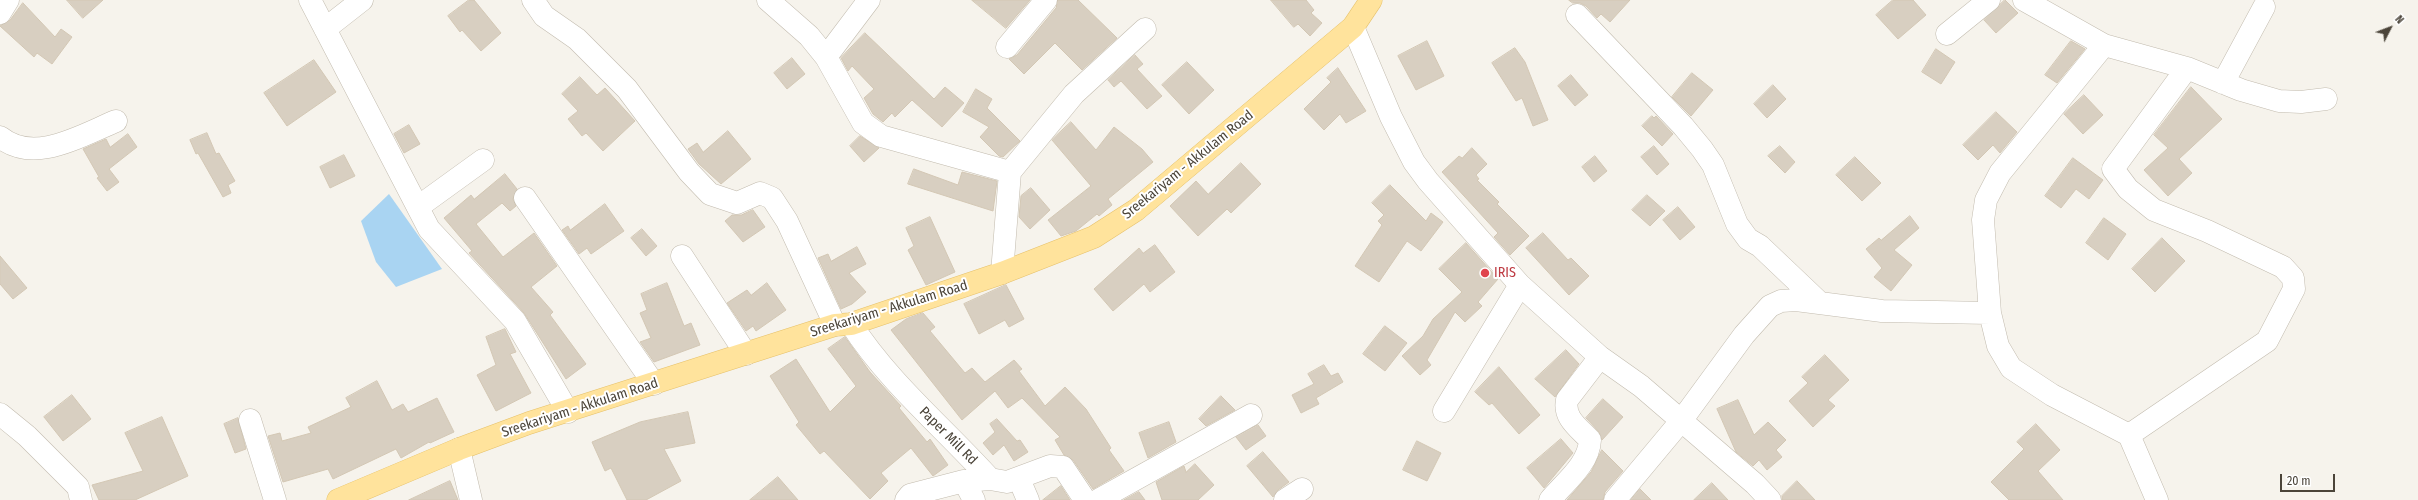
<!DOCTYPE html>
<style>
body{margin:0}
#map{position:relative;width:2418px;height:500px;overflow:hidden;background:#f6f3ec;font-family:"Fira Sans Condensed",sans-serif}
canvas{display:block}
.north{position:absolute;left:2370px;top:8px;width:40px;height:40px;-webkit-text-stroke:3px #fff;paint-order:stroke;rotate:48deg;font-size:11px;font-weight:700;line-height:16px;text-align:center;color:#4b4439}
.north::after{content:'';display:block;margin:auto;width:14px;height:18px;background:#4b4439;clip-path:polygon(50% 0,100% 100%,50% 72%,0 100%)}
.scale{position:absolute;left:2280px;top:474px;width:55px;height:18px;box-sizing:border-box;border:2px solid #4b4439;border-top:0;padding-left:5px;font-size:12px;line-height:14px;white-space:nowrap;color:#4b4439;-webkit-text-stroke:3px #fff;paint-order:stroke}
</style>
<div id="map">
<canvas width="2418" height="500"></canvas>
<div class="north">N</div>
<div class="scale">20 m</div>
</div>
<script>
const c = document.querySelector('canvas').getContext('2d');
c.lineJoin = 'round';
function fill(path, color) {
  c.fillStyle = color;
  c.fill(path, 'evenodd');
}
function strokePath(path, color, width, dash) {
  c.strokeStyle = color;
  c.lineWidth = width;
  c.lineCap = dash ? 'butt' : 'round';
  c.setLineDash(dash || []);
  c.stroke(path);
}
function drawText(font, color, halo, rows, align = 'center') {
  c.font = font + ' "Fira Sans Condensed",sans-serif';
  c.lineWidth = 4;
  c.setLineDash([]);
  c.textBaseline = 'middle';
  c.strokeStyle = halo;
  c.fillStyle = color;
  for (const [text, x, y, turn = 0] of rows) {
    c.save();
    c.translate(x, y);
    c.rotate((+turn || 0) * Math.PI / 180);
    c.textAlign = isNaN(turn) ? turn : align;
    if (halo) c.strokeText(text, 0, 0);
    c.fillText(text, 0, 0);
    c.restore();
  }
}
const water = new Path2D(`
 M389 194 442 269 396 287 376 262 361 221Z`);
const building = new Path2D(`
 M67 0H103L83 18Z
 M469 0H474L501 33 481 51 462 30 460 32 448 16Z
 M972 0H1030L1006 28Z
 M1058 0H1078L1117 38 1082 70 1055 43 1024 74 1009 59 1017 55 1056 8Z
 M1271 0H1306L1314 10 1311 13 1322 23 1310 36 1298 24 1294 27Z
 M1569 0H1630L1610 22 1601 14 1597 18 1586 6 1580 3H1573Z
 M1893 0H1913L1926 15 1898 39 1876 15Z
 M2005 0 2018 13 1996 33 1984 20Z
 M23 3 55 37 61 29 72 37 52 64 37 53 34 57 0 26 10 20Z
 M865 33 934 99 945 87 964 103 942 127 912 100 895 117 892 113 883 122 873 114 864 98 874 89 852 66 848 71 841 58Z
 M1427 41 1444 76 1416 90 1398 56Z
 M2071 41 2085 49 2057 83 2045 75Z
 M1515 48 1525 62 1548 120 1533 126 1522 98 1516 101 1492 63Z
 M1936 49 1955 62 1941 84 1922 72Z
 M1135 55 1143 64 1137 69 1162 96 1147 109 1121 81 1114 87 1108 80Z
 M792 58 805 74 787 89 774 73Z
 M314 60 336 92 287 126 264 93Z
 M1187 62 1214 90 1189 114 1162 85Z
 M1338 68 1366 111 1346 123 1340 114 1324 130 1304 109 1331 82 1327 78Z
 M1692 73 1713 90 1691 116 1672 97Z
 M1571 75 1588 95 1575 106 1558 86Z
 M580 77 597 95 605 88 635 121 603 151 586 133 582 136 568 119 578 111 562 94Z
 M1773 85 1786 99 1767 118 1754 104Z
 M2191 87 2222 119 2179 159 2192 173 2168 196 2144 170 2168 148 2154 135Z
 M976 89 992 99 987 108 1020 141 1003 157 999 156 980 137 989 127 963 112Z
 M2084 95 2103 115 2083 134 2064 114Z
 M1996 112 2017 132 2000 153 1993 145 1978 160 1963 145Z
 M1652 116 1654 118 1656 116 1673 134 1662 146 1642 126Z
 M1071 122 1096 150 1114 127 1142 149 1153 162 1108 199 1112 205 1099 216 1097 214 1076 231 1061 236 1048 220 1091 186 1052 140Z
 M409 125 420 144 404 153 394 134Z
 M728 131 751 159 721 184 699 164 688 149 697 143 703 152Z
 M207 133 216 154 219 153 235 181 228 185 231 193 223 197 198 153 196 154 190 140Z
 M128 134 137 147 109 169 119 182 107 191 97 178 99 177 83 149 106 139 110 147Z
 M860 136 879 148 864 162 850 146Z
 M1654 146 1669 164 1657 175 1641 157Z
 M1780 146 1795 162 1785 173 1768 156Z
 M1472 148 1487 164 1476 175 1479 179 1477 180 1499 202 1497 204 1529 236 1510 255 1494 237 1498 233 1442 172 1459 156 1462 158Z
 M344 155 355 176 330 188 320 167Z
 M1595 156 1607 171 1594 182 1582 167Z
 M1855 157 1881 183 1862 201 1836 175Z
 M2073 158 2103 180 2089 199 2076 189 2061 208 2045 196Z
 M1241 163 1261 184 1231 213 1227 209 1198 236 1170 206 1196 181 1208 194Z
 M914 169 958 185 962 172 997 181 993 211 908 184Z
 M505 174 517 189 513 199 516 206 510 211 502 203 476 224 503 257 534 233 557 266 531 287 553 312 550 315 586 364 566 379 524 313 469 253 472 251 444 218 471 195 474 199Z
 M1390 185 1426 221 1431 213 1443 222 1421 251 1407 241 1379 282 1355 266 1382 225 1378 221 1384 215 1372 203Z
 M1031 188 1050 210 1030 229 1019 217 1021 196Z
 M1647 195 1665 211 1650 226 1632 210Z
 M605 204 624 231 591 254 587 248 579 254 562 230 568 226 570 230Z
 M1678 207 1695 227 1680 240 1663 220Z
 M753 210 765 227 743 242 725 221 732 215H741Z
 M1910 216 1919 228 1894 250 1912 265 1891 291 1874 277 1882 268 1866 249 1879 238 1881 240Z
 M930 217 955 272 926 285 908 250 914 246 906 228Z
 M2104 218 2126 234 2108 260 2086 243Z
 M642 229 657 246 646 256 631 238Z
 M1543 233 1568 260 1571 258 1589 276 1569 295 1526 248Z
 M2162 238 2185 261 2155 292 2132 269Z
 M1466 243 1498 279 1478 302 1482 306 1465 322 1455 312 1427 360 1431 365 1420 375 1402 356 1423 336 1433 319 1462 292 1439 269Z
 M1155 245 1175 272 1150 292 1144 284 1113 311 1094 289 1139 248 1143 253Z
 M857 247 866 264 849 273 866 292 852 304 841 309 818 258 828 254 831 261Z
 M0 256 27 288 13 299 0 284Z
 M667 283 684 326 691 323 700 345 654 362 640 342 651 338 640 313 647 310 641 294Z
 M767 283 786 310 756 331 753 326 746 331 727 303 747 290 751 295Z
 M1006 285 1024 319 1009 327 1005 320 979 334 964 304Z
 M923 313 935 327 930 331 965 373 972 368 985 382 1014 360 1022 369 1019 371 1045 406 1065 387 1086 409 1111 448 1109 450 1124 471 1093 489 1073 460 1064 455 1055 440 1060 437 1022 398 1008 408 995 391 962 420 891 330 906 319Z
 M1385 326 1407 343 1385 371 1363 354Z
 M505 329 516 352 510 354 531 393 496 411 477 375 496 365 486 337Z
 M845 337 870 372 901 406 899 408 927 442 930 439 948 465 933 476 911 448 881 473 888 481 870 499 824 451 820 454 796 425 799 422 770 376 796 359 830 412 856 386 828 349Z
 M1566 350 1579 364 1555 397 1535 379Z
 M1825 355 1849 380 1828 400 1835 406 1813 427 1789 401 1808 383 1802 377Z
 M1324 365 1331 376 1338 373 1343 382 1316 398 1319 404 1301 413 1292 395 1314 384 1308 374Z
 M1499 367 1540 415 1519 434 1492 403 1489 405 1475 392Z
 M377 381 392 410 403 404 408 412 437 398 454 432 430 443 429 442 401 458 396 449 333 479 328 469 283 482 268 436 280 433 282 441 311 433 308 427 351 407 346 398Z
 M72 395 91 419 63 441 44 417Z
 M1221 396 1235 410 1206 426 1199 419Z
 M1603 399 1623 417 1602 440 1599 432 1586 418Z
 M1738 400 1754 435 1768 422 1786 440 1776 450 1782 457 1767 470 1759 460 1753 466 1736 452 1717 409Z
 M688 412 695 443 664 449 681 481 646 500H627L611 468 605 471 592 442 640 422Z
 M162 417 188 476 135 500H99L92 485 143 471 125 433Z
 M238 418 246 449 235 453 224 424Z
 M997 419 1017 441 1020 440 1028 452 1014 461 1004 445 993 455 983 443 995 432 990 424Z
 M1169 422 1176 442 1148 458 1139 433Z
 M2036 424 2060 450 2038 471 2063 500H2009L1991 482 2024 449 2017 442Z
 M1258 425 1266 436 1246 450 1236 437Z
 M1561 439 1573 453 1544 488 1527 468Z
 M1417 441 1441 453 1427 481 1403 470Z
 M1602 450 1623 471 1605 492 1603 500H1567L1591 472Z
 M1263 452 1289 482 1278 490 1273 497 1247 466Z
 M1195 464 1214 485 1198 500H1162L1156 482 1184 466 1186 472Z
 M778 477 798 500H750Z
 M450 481 458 500H409Z
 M1797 481 1815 500H1782V496Z
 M1712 483 1728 500H1694Z
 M1061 486 1070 500H1043Z
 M1640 489 1651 500H1631Z
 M1139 492 1145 500H1124Z`);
const minor = new Path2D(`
 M310 0 429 229 515 321 568 412
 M533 0 544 16 577 39 627 89 689 172 710 194 737 203 760 193 772 198 787 221 835 325
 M768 0 809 36 826 57 863 123 881 136 1010 172 1002 273
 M2024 0 2104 45 2187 68 2241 90 2279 101 2301 102 2326 99
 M0 13 8 0
 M1577 15 1683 126 1702 149 1713 165 1737 224 1748 239 1760 246 1820 303
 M1353 27 1391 117 1414 162 1428 181 1520 285 1600 357 1641 386 1755 484 1770 500
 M325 29 362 0
 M1947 34 1989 0
 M2104 45 2000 173 1986 200 1983 220 1990 313 1998 346 2011 368 2052 395 2129 435 2267 341 2294 289 2293 278 2283 267 2207 231 2154 210 2128 189 2113 169 2187 68
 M1007 47 1046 0
 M826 57 869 0
 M2223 83 2264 7
 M0 137C34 165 82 135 116 121
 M1010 172 1074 94 1145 29
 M525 198 654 384
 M418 207 483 160
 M682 256 746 354
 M851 324C889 383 943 427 990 479L964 481 910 495 906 500
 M1444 411 1520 285
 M0 414 27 436 78 487 81 500
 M250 420 275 500
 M2129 435 2157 500
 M459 449 471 500
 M990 479 1007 482 1050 466 1063 467 1085 500
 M1019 479 1028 500
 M964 481 974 500
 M1098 500 1251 415
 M1285 500 1302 489
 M1550 500C1565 482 1589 464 1590 440 1579 428 1563 418 1567 400L1600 357
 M1615 500 1681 421 1744 335 1770 306 1781 301 1796 300 1882 311 1990 313`);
const major = new Path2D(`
 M338 500 459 449 529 423 835 325 851 324 1002 273 1094 237 1136 210 1353 27 1371 0`);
const markers = [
 [1485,273,5,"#e0444e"]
];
const streetNames = [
 ["Sreekariyam - Akkulam Road",1188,165,-39],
 ["Sreekariyam - Akkulam Road",889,309,-17],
 ["Sreekariyam - Akkulam Road",580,408,-18],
 ["Paper Mill Rd",948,436,45]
];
const healthNames = [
 ["IRIS",1494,273]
];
fill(water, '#a9d4f2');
fill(building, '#d8cfc1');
strokePath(building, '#d3c7b4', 1);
strokePath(minor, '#c2bbae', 23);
strokePath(major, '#e6c16a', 23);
strokePath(minor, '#fff', 22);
strokePath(major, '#ffe39c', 22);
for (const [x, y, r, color] of markers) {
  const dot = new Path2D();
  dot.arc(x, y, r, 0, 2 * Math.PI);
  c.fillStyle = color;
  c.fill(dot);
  strokePath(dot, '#fff', 1.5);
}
drawText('14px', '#4b4439', '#fff', streetNames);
drawText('14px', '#be3a42', '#fff', healthNames, 'left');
</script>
